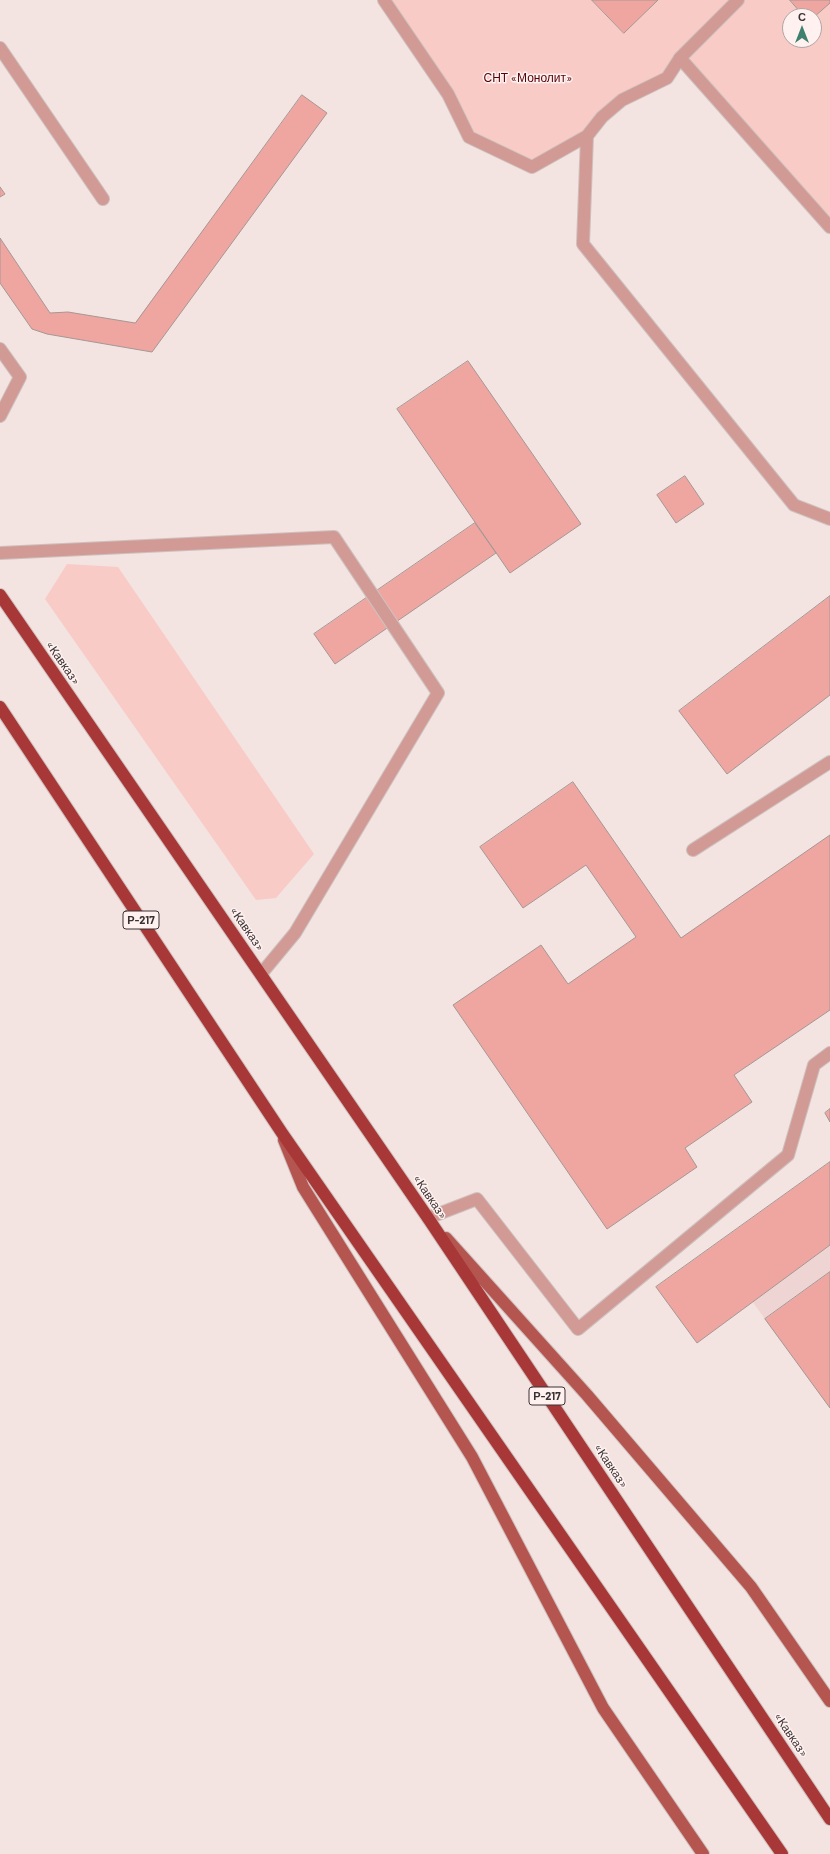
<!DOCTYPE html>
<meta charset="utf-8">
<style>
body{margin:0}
#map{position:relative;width:830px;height:1854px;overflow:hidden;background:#f3e3e1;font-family:Barlow,sans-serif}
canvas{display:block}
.north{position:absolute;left:782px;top:8px;width:40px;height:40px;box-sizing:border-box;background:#fef1ef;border:1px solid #afa5a3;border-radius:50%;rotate:0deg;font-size:11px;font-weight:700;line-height:16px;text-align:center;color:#393232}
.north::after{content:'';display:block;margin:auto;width:14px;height:18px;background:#3e7f6e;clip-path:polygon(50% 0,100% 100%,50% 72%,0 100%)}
</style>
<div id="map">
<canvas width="830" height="1854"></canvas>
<div class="north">С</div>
</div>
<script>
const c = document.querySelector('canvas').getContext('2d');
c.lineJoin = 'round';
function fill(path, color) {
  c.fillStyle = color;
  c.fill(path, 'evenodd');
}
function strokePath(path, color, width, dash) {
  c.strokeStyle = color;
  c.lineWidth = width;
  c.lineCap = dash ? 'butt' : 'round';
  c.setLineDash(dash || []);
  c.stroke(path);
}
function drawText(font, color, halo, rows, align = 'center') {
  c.font = font + ' Barlow,sans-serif';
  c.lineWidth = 3;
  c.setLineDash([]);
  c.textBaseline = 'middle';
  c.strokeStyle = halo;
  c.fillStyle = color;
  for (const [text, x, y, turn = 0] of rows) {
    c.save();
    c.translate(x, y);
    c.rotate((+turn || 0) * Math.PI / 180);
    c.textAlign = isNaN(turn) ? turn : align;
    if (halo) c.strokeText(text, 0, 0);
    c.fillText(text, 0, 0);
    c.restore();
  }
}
const built = new Path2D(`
 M830 1245V1272L765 1319 752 1301Z`);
const green = new Path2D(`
 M384 0H830V227L680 58 667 78 622 100 587 136 532 167 469 137ZM790 16H814V40H790Z
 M67 564 118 567 314 854 276 898 256 900 45 599Z`);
const building = new Path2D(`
 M592 0H658L624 33Z
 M790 0H830V3L814 17 804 16Z
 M302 95 327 113 152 352 47 334 32 329 0 283V238L50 313 68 312 135 323Z
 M0 187 5 194 0 197Z
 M468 361 581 524 510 573 397 409Z
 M685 476 704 504 676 523 657 495Z
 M475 523 496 553 335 664 314 634Z
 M830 596V695L727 774 679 711Z
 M573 782 681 938 830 835V1010L734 1075 752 1102 685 1148 697 1167 607 1229 453 1005 541 945 568 984 636 937 586 865 523 908 480 847Z
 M830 1109V1122L825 1113Z
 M830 1162V1245L697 1343 656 1287Z
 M830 1272V1408L765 1319Z`);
const lane = new Path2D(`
 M384 0 448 94 469 137 532 167 587 136 602 117 622 100 667 78 680 58 830 227
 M0 48 103 199
 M587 136 583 244 794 505 830 519
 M0 349 20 377 0 416
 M0 553 334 537 438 693 295 933 261 974
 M693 850 830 762
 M428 1218 477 1199 578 1329 788 1155 814 1065 830 1053`);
const street = new Path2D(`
 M680 58 738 0`);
const primary = new Path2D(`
 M284 1140 303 1187 472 1457 603 1708 703 1854
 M446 1238 587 1395 751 1587 830 1701`);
const highway = new Path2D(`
 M0 595 428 1218 830 1819
 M0 707 282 1133 782 1854`);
const shields = [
 [141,920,36],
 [547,1396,36]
];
const shieldNames = [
 ["Р-217",141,920],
 ["Р-217",547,1396]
];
const parkNames = [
 ["СНТ «Монолит»",528,78]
];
const streetNames = [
 ["«Кавказ»",63,663,55],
 ["«Кавказ»",247,929,55],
 ["«Кавказ»",430,1197,56],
 ["«Кавказ»",611,1466,56],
 ["«Кавказ»",791,1735,56]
];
fill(built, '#eed5d3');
fill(green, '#f9cbc6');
fill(building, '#efa6a0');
strokePath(building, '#a59694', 1);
strokePath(lane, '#cec0be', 14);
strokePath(street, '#cec0be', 14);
strokePath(primary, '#cec0be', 14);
strokePath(highway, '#cec0be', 14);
strokePath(lane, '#d19a95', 12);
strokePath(street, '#d19a95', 12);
strokePath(primary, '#b55550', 12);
strokePath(highway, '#a83837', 12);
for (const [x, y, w] of shields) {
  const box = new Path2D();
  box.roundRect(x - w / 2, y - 9, w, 18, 3);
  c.fillStyle = '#fef1ef';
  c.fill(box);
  strokePath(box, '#393232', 1);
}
drawText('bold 11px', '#393232', null, shieldNames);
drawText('12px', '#580008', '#fef1ef', parkNames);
drawText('12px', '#393232', '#fef1ef', streetNames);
</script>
